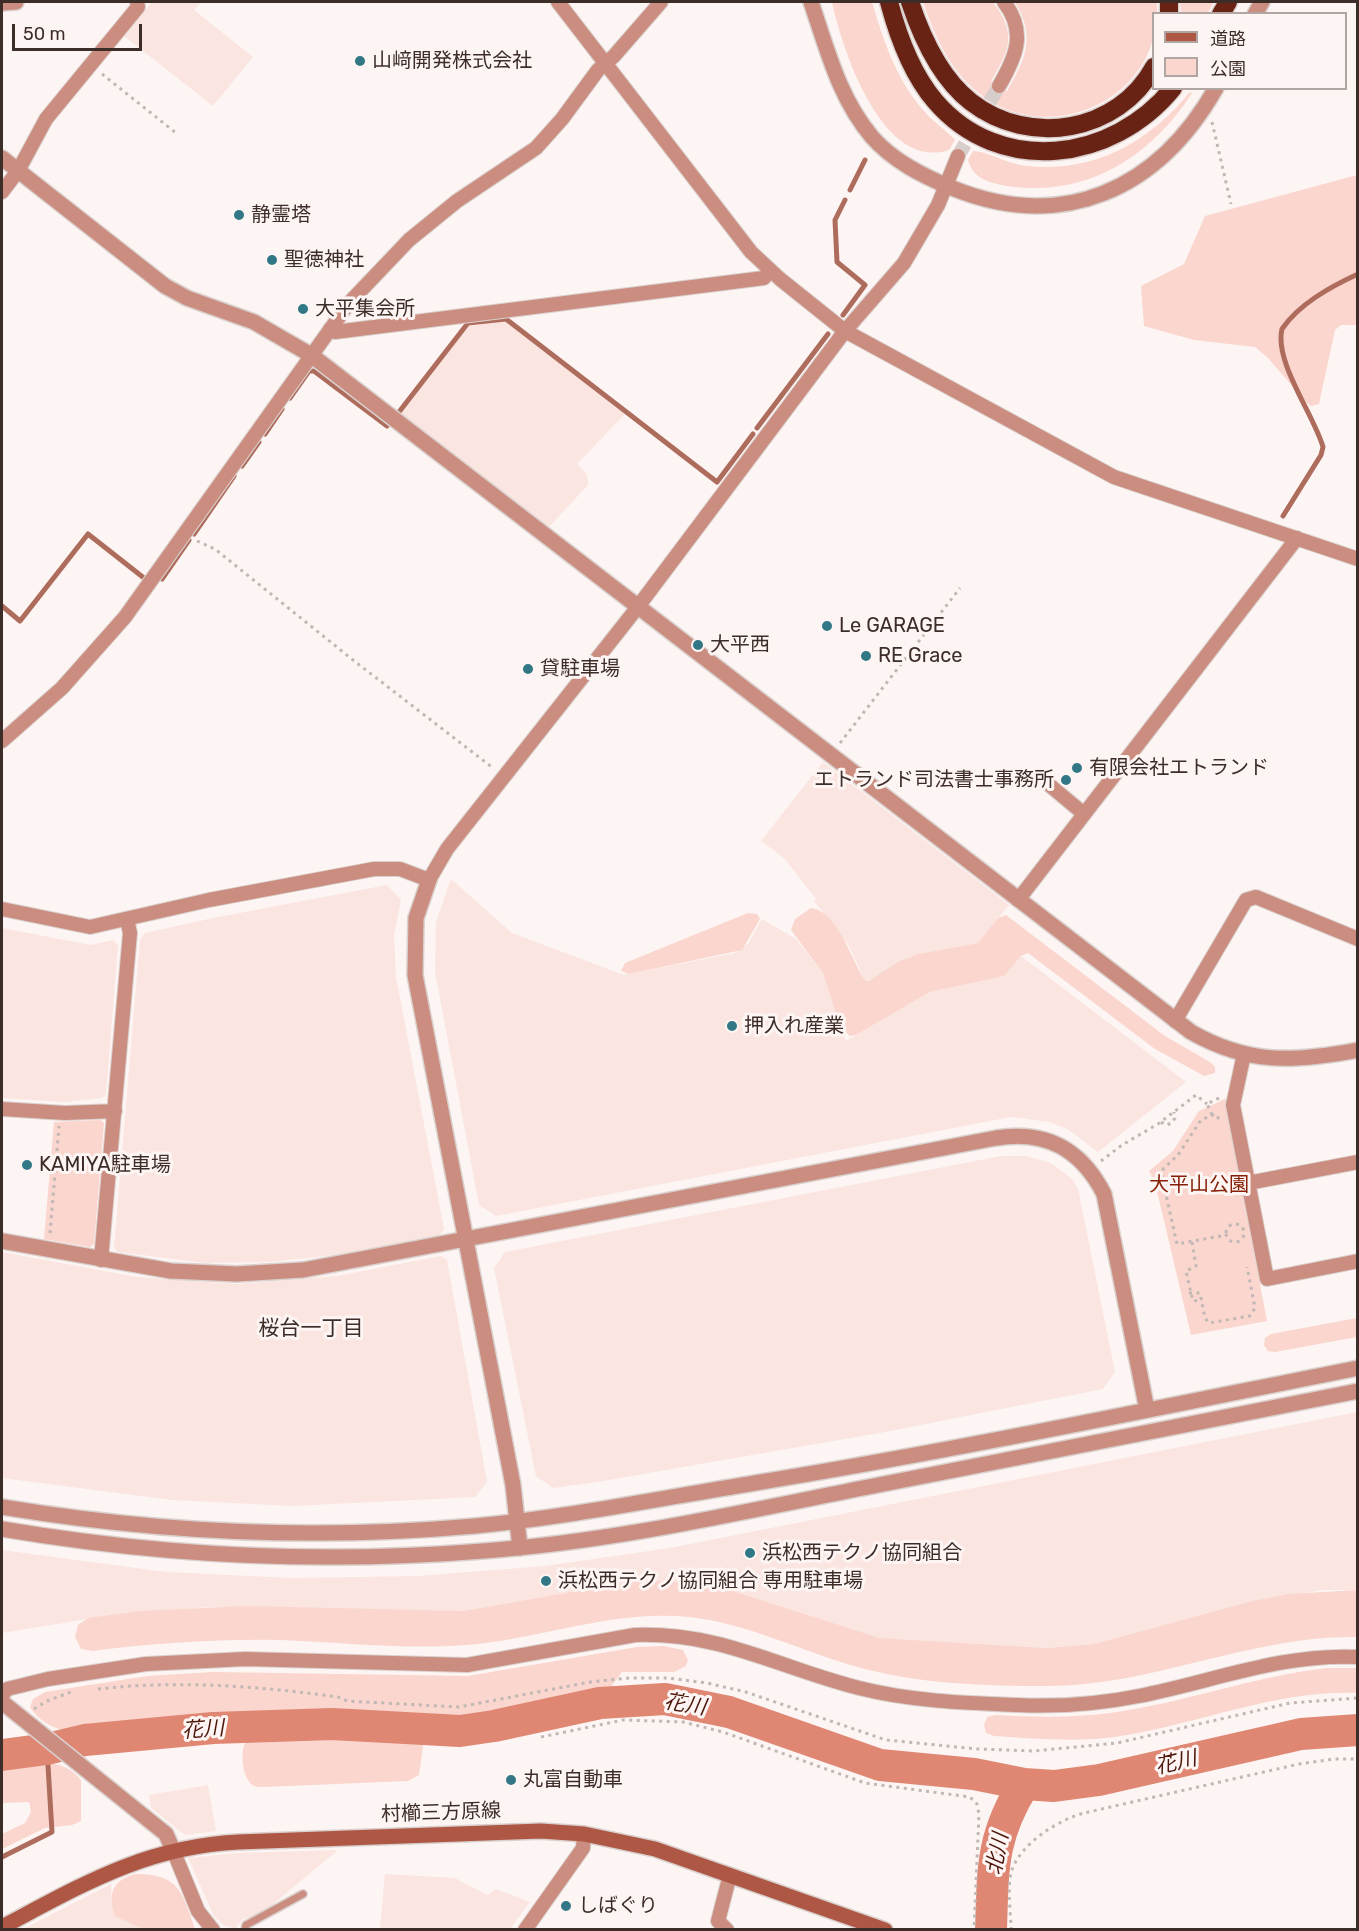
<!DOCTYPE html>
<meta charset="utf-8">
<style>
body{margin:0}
#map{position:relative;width:1359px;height:1931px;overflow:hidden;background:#fdf5f3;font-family:Rubik,"Noto Sans JP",sans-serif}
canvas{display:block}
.frame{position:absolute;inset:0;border:3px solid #3d2d29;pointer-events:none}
.legend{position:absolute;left:1152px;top:12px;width:195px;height:78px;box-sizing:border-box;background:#fdf5f3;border:2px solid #b0a5a2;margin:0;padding:8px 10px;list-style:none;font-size:18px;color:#3d2d29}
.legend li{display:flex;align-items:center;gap:12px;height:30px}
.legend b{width:30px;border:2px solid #b0a5a2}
.scale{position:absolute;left:12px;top:24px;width:130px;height:27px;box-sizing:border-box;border:3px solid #3d2d29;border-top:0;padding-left:8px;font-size:18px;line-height:21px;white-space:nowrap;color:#3d2d29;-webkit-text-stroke:4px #fdf5f3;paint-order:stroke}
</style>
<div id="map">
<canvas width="1359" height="1931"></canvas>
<div class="frame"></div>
<ul class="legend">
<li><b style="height:8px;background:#ae5744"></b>道路</li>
<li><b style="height:16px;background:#fad6ce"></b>公園</li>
</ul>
<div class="scale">50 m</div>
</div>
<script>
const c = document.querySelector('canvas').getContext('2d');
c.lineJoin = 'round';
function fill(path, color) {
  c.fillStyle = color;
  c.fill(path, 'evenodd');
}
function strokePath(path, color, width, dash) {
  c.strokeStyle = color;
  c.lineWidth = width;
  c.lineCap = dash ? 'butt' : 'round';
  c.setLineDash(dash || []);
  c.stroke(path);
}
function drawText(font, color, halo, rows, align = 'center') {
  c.font = font + ' Rubik,"Noto Sans JP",sans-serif';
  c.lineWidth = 6;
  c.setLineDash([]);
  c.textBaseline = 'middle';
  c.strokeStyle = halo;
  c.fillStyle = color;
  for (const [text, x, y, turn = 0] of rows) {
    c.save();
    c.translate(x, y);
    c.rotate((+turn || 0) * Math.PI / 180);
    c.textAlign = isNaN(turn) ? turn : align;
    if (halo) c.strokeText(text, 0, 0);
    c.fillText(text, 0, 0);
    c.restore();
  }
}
const built = new Path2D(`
 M152 2H201L194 10 253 57 213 106 124 36Z
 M505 321 625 414 577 464 587 474 588 485 548 528 401 413 469 326Z
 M823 762 1009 905 978 943 918 954 898 962 873 980 864 979 849 946 814 901 816 899 784 858 761 841Z
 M451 879 512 933 624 975 735 953 748 944 762 919 796 939 823 973 846 1041 930 992 1004 976 1021 956 1186 1082 1098 1152 1069 1130 1050 1122 1011 1117 496 1216 479 1205 435 972 436 922Z
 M387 885 401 900 394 935 396 977 444 1229 440 1235 334 1255 270 1262 205 1263 118 1252 114 1248 140 940 145 933 213 918Z
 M2 928 91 945 113 940 118 945 106 1094 102 1098 65 1102 2 1098Z
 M1001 1156H1026L1051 1163 1072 1179 1078 1189 1115 1372 1103 1389 885 1432 597 1482 553 1488 536 1476 494 1268 505 1252Z
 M2 1252 137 1277 237 1284 337 1276 441 1256 447 1260 487 1482 475 1497 293 1506 172 1500 2 1478Z
 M1357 1412V1590H1323L1248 1602 1094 1644 1047 1648 880 1638 733 1591 699 1584 664 1581 598 1588 463 1611 210 1607 106 1616 2 1633V1550L166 1572 292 1578 419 1576 545 1566 670 1548Z
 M208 1785 216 1831 185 1835 151 1808 149 1795Z
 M338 1850 261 1914 243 1919 235 1929 223 1925 214 1916 188 1858 238 1853Z
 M385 1874 455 1878 487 1895 496 1889 530 1902 510 1929H380Z
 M111 1884 112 1907 143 1929 21 1930Z`);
const green = new Path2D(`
 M832 2H872C883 40 897 81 924 111 933 122 945 129 955 140L949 150C882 172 842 49 832 2Z
 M923 2H993C1017 34 1010 49 991 81L1007 91C1026 58 1036 37 1015 2H1157V13L1154 14C1153 21 1155 29 1153 37 1151 51 1142 66 1133 77 1094 123 1023 131 976 91 949 68 934 35 923 2Z
 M1180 2H1214L1207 14 1181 13Z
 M1190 92 1192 93C1151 157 1086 198 1007 186 990 183 973 179 968 160L973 151C990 152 1008 164 1026 166 1094 173 1148 143 1190 92Z
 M1357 175V325H1341L1335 330 1319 404 1311 406 1307 403 1268 358 1255 347 1194 340 1144 326 1141 286 1184 264 1205 216Z
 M811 908C837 910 852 961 864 979L869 981 898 962 918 954 978 943 998 918 1006 915 1165 1036 1210 1062 1215 1067V1073L1204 1076 1155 1049 1028 953 1021 956 1004 976 930 992 856 1035 850 1036 841 1028 823 973 791 930 795 919Z
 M748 913 757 914 760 919 742 950 629 974 621 971 625 963Z
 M1227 1098 1226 1105 1267 1321 1191 1335 1155 1183 1149 1171 1173 1151 1199 1111Z
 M100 1120 104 1123 94 1244 90 1247 44 1239 54 1122Z
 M1357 1318V1337L1275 1352 1268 1351 1264 1345 1265 1338 1271 1334Z
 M664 1581 699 1584 733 1591 880 1638 1047 1648 1094 1644 1248 1602 1289 1594 1357 1590V1637C1252 1635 1153 1686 1047 1686 986 1686 920 1684 861 1668 805 1653 748 1623 689 1617 613 1609 541 1639 466 1645 404 1650 341 1642 280 1640 217 1639 155 1643 93 1651L81 1649 75 1637 78 1625 88 1618 141 1611 245 1606 463 1611 630 1582Z
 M663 1646 683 1650 688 1660 686 1666 674 1672H622L608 1691 602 1693 460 1722 309 1715 213 1719 73 1732C57 1731 38 1721 30 1707L33 1699 45 1692 147 1676 213 1672 468 1676 637 1647Z
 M1328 1668H1357V1693C1278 1690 1204 1722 1127 1735 1084 1743 1037 1739 994 1736L986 1733 984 1725 987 1717 995 1715C1034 1717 1072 1718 1110 1713 1184 1703 1254 1676 1328 1668Z
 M309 1734 412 1738 423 1746 419 1775 408 1781 264 1787C261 1787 257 1787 254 1786 241 1779 239 1747 248 1738Z
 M41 1762C58 1763 70 1767 81 1780V1821L72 1825 45 1828 2 1849V1834L25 1823 31 1812 29 1802 2 1803V1767Z
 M135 1874C179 1874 182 1891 195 1929H143L115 1916C107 1894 113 1880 135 1874Z`);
const stream = new Path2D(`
 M850 190 865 160
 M843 315 865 285 837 262 835 220 845 200
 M290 398 309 371H314L387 426
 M399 412 468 323 506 319 717 482 753 434
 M757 428 828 334
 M265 434 282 409
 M242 466 259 442
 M1283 516 1321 455 1323 447C1314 415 1274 362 1282 329 1299 304 1330 287 1358 274
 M194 534 234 476
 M162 579 189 540
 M2 606 20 621 88 534 144 578
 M2 1857 52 1832 47 1749`);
const river = new Path2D(`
 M2 1755 47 1749 85 1740 213 1728 332 1724 460 1731 494 1726 600 1703 665 1699 729 1712 880 1765 974 1774 1024 1784 1054 1786 1099 1780 1301 1734 1358 1730
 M991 1930C993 1869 991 1837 1024 1784`);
const minorTunnel = new Path2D(`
 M958 156 999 86`);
const path = new Path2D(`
 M102 74 176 133
 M1212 122 1231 204
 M197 541 215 549 353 660 493 768
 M840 743 960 588
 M1212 1115 1207 1104 1219 1098
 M1219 1119 1215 1114 1201 1120 1178 1155 1163 1169 1162 1177 1177 1244 1226 1235
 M1161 1122 1166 1125 1172 1123 1175 1118 1174 1112
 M1101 1161 1122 1145 1158 1124 1196 1095 1207 1104
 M1226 1233a9 9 0 1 1 18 0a9 9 0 1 1-18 0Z
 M50 1233 59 1126
 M1192 1242 1196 1266 1186 1271 1193 1301 1202 1300
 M1189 1293H1200L1205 1318 1209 1323 1250 1316 1255 1308 1247 1267
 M98 1689C178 1680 258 1686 338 1697L347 1701 459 1707 590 1682 629 1678H668L707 1683 746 1692 886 1740 978 1749 1034 1751 1117 1743 1290 1703 1358 1698
 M34 1709 47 1701 71 1692
 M541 1737 623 1720 683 1722 723 1732 865 1783 970 1797 977 1804 979 1814 974 1930
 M1011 1930C1011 1912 1007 1891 1011 1873 1019 1844 1058 1820 1084 1813L1299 1764 1334 1759H1358`);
const service = new Path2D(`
 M245 1930 246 1925 303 1894`);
const minor = new Path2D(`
 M558 2 751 252 780 279 845 331 1114 477 1358 559
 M999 86C1016 57 1027 32 1004 2
 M2 192 18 171 46 119 138 7 137 2
 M330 329 335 332 764 278 770 270
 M2 741 62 688 125 617 349 303 409 240 457 201 536 148 562 119 598 70 614 56 661 2
 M1047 783 1084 814
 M1018 900 1297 538
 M2 909 90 927 209 900 374 869H400L429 880 447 849 637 608 845 331 904 263 938 205 958 156
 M1175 1021 1246 900 1256 897 1358 939
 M1244 1054 1233 1105 1267 1279 1358 1261
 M2 1109 65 1113 115 1111
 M1248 1183 1358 1162
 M101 1260 130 933 127 919
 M2 1696 7 1689 48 1679 146 1664 245 1659 467 1665 635 1635C721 1632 779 1668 859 1688 910 1701 964 1703 1017 1705 1058 1707 1099 1704 1139 1696 1211 1682 1283 1653 1358 1657
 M173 1850 198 1911 213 1930
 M525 1930 583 1848 584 1834
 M727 1930 718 1921 730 1875`);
const tertiary = new Path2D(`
 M811 2C827 49 839 98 872 137 893 161 923 176 952 188 1063 233 1158 190 1216 88
 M2 3 16 2
 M1255 14 1262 2
 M2 158 165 286 187 298 254 322 311 355 1191 1032C1249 1065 1294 1062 1358 1050
 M429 880 416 918 415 975 513 1485 520 1548
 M2 1241 171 1271 237 1274 303 1270 996 1138C1046 1130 1081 1149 1104 1194L1147 1410
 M2 1507C159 1533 316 1540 475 1526 570 1517 662 1498 755 1483 957 1450 1157 1408 1358 1368
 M2 1529C161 1556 322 1564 483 1551 611 1542 737 1513 863 1488 1028 1456 1193 1423 1358 1391
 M2 1702 166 1834 173 1850`);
const secondary = new Path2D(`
 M2 1927C82 1885 144 1847 238 1842L541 1831 584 1834 655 1849 885 1930`);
const motorway = new Path2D(`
 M889 2C898 36 911 73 935 101 1000 177 1113 162 1173 88
 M910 2C922 38 940 78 971 102 1029 147 1118 133 1154 67
 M1169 2V14
 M1221 14 1228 2`);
const markers = [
 [360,61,6,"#327785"],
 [239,215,6,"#327785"],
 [272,260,6,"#327785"],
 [303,309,6,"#327785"],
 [827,626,6,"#327785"],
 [698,645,6,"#327785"],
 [866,656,6,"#327785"],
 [528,669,6,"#327785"],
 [1077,768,6,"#327785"],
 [1066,780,6,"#327785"],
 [732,1026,6,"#327785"],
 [27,1165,6,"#327785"],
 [750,1553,6,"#327785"],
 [546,1581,6,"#327785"],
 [511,1780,6,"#327785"],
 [566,1906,6,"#327785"]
];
const poiNames = [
 ["山﨑開発株式会社",372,61],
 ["静霊塔",251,215],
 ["聖徳神社",284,260],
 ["大平集会所",315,309],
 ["Le GARAGE",839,626],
 ["大平西",710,645],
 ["RE Grace",878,656],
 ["貸駐車場",540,669],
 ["有限会社エトランド",1089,768],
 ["エトランド司法書士事務所",1054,780,"right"],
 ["押入れ産業",744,1026],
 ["KAMIYA駐車場",39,1165],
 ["浜松西テクノ協同組合",762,1553],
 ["浜松西テクノ協同組合 専用駐車場",558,1581],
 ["丸富自動車",523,1780],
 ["しばぐり",578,1906]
];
const parkNames = [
 ["大平山公園",1199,1185]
];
const streetNames = [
 ["村櫛三方原線",441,1813,-2]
];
const neighbourhoodNames = [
 ["桜台一丁目",311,1329]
];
const waterNames = [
 ["花川",685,1705,9],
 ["花川",203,1730,-4],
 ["花川",1176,1763,-13],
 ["北川",998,1854,-80]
];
fill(built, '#fae5e0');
fill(green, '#fad6ce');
strokePath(stream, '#ae6c5d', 5);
strokePath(river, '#df8773', 32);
strokePath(minorTunnel, '#d7cdcb', 14, [14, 7]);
strokePath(service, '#dad1cf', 10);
strokePath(minor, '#dad1cf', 16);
strokePath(tertiary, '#dad1cf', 18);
strokePath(secondary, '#dad1cf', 18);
strokePath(motorway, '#dad1cf', 21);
strokePath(path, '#c1b7b4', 3, [3, 4.5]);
strokePath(service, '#ca8d7f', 7);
strokePath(minor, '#ca8d7f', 14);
strokePath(tertiary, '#ca8d7f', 15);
strokePath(secondary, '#ae5744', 15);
strokePath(motorway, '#692314', 18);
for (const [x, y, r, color] of markers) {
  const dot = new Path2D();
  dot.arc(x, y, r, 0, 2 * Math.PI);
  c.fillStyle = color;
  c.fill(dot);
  strokePath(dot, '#fdf5f3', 2);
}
drawText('20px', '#3d2d29', '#fdf5f3', poiNames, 'left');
drawText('20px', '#872007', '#fdf5f3', parkNames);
drawText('20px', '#3d2d29', '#fdf5f3', streetNames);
drawText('21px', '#3d2d29', '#fdf5f3', neighbourhoodNames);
drawText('italic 21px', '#4e170c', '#fdf5f3', waterNames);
</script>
